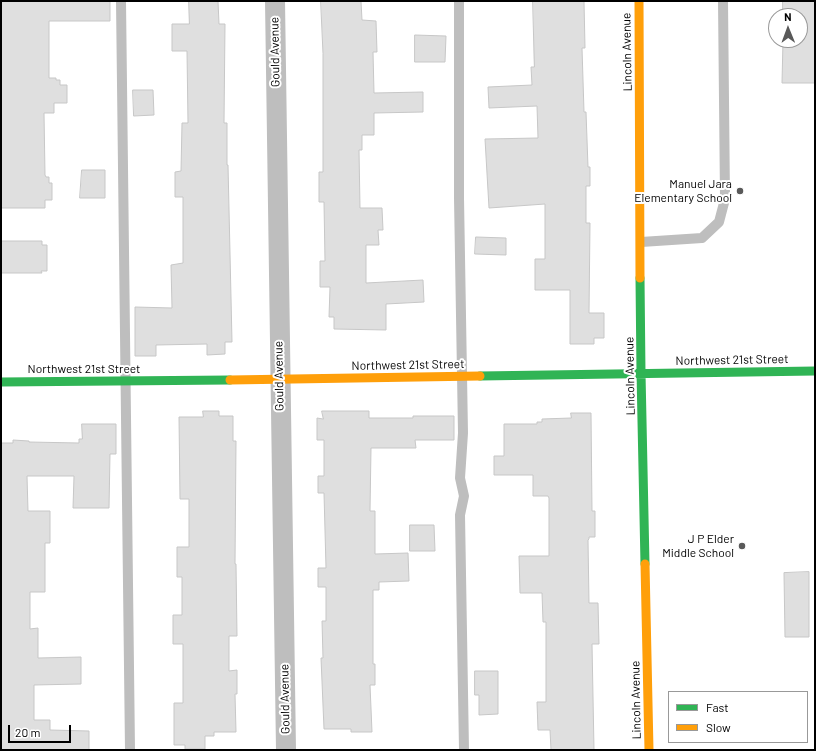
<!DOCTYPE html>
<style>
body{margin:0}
#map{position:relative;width:816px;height:751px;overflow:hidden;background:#fff;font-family:Barlow,sans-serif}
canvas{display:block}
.frame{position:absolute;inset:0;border:2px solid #000;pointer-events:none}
.legend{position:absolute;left:668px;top:691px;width:140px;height:52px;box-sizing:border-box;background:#fff;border:1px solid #999;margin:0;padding:5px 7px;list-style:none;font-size:12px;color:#000}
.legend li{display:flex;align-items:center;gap:8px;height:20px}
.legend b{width:20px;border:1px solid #999}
.north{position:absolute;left:768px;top:8px;width:40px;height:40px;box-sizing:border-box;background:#fff;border:1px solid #999;border-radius:50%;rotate:359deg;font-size:11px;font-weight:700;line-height:16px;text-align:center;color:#000}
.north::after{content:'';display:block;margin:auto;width:14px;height:18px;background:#595959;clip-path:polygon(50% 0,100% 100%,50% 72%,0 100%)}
.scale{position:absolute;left:8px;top:725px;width:63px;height:18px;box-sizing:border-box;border:2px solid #000;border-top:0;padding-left:5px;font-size:12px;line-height:14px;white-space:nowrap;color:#000;-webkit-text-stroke:3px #fff;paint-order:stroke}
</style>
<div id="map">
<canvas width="816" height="751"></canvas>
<div class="frame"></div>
<ul class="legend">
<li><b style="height:5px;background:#30b455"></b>Fast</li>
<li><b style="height:5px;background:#ff9f0a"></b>Slow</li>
</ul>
<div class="north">N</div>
<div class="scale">20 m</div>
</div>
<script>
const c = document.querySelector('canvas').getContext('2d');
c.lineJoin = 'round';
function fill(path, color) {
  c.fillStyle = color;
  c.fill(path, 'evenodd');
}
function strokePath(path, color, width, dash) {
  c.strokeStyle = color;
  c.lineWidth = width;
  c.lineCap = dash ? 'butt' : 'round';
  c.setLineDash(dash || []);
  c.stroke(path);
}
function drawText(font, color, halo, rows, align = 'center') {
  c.font = font + ' Barlow,sans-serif';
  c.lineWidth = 4;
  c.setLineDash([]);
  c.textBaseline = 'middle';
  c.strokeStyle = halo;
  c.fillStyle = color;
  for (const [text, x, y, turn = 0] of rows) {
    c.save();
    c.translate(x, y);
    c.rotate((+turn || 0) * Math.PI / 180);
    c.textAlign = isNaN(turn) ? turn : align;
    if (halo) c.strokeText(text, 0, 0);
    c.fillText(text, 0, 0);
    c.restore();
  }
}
const building = new Path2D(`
 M1 1H110V21H49V78H56V80H60V85H67V103H54V113H44L45 175 46 177H49V183H52V200H45V208H1Z
 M189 1H218L219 24H225L224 123H227V165H228L232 342H225V354L207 355V344L156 345V356H135V307L172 308 171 265 183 263V197H175V172L181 171 182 123H188L187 51H172V24H189Z
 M321 1H361L362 20 376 21 377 52H373L374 93 423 92V112L374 113V135H362V150H359L360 208H382L383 230H378L379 245H366V283L423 280 424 302 386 304V330L334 329V317H329L330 287H320V261H325L324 202H319V172H323V54Z
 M533 1H584L585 48H582L584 112H586L588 167H590V186H586V223H590L589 313H604V338H594V344H570V290H535V259H545V204L489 208 485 139 538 138 537 106 489 108 488 87 532 85 531 67H534Z
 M783 1H815V83H782L783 40H800V16H783Z
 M415 35 446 36 445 62H415Z
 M133 90H153L154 115 134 116Z
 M82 170H105V198H80Z
 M476 237 506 238V255L475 254Z
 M1 241H42V245H47V271H41L42 273H1Z
 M203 411H219V416H233V441H236L235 564H236L237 636H229V671L237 670V694H235L236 732H214V736H205V749H185V745H174V703H183V644H173V615H182V577H177V547H189V499H180L179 417H203Z
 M322 411H369V418H413V416H454V440H415L416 448H371L370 511H375V554L408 553 409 581 379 582V590H373V664H375V685H370L372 732H351V729H324L321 658H323L322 621H326V587H318V568H326L324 493H318V476H324V440H317V418L323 419Z
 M571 413H591L592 511H595V537H589V539L588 540 589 603H598L599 644H592L594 750H551L550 730H538L537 702H546V622H543L542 593H520L519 556H549V498L548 496H533V475H494V456H504V424H537V422H542V419L571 418Z
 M82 424H116V454H110L109 508H73L74 476H27L28 511H50V543H45V592H30V629L38 628V658L81 657V684L34 685V720H50V730L89 731V750H1V443H13V440L29 441V442L79 443V439H82Z
 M410 525H434L435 551H410Z
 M809 572V637H785L784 573Z
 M475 671H498V714L479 715V695H475Z`);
const lane = new Path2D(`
 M121 1 130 750
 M459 1V198L463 433 460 478 464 496 460 515 464 750
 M641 242 702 238 719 222 725 199 723 1`);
const street = new Path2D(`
 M275 1 286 750`);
const fast = new Path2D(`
 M640 278 641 373 645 564
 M480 376 815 371
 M1 382 230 380`);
const slow = new Path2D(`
 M639 1 640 278
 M230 380 480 376
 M645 564 649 750`);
const markers = [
 [740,191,4,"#595959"],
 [742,546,4,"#595959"]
];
const streetNames = [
 ["Gould Avenue",275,52,-91],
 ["Lincoln Avenue",627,52,-91],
 ["Northwest 21st Street",732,360,-1],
 ["Northwest 21st Street",408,365,-1],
 ["Northwest 21st Street",84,369],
 ["Gould Avenue",279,376,-91],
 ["Lincoln Avenue",630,376,-91],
 ["Gould Avenue",285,699,-91],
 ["Lincoln Avenue",636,700,-91]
];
const poiNames = [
 ["Manuel Jara",732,184],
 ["Elementary School",732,198],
 ["J P Elder",734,539],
 ["Middle School",734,553]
];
fill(building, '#dfdfdf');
strokePath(building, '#c7c7c7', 1);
strokePath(lane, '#bebebe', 10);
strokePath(street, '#bebebe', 20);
strokePath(fast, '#30b455', 9);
strokePath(slow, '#ff9f0a', 9);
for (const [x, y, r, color] of markers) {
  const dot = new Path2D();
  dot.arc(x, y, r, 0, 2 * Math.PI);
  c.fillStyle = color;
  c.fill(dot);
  strokePath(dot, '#fff', 1.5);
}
drawText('12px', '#000', '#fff', streetNames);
drawText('12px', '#000', '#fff', poiNames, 'right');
</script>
